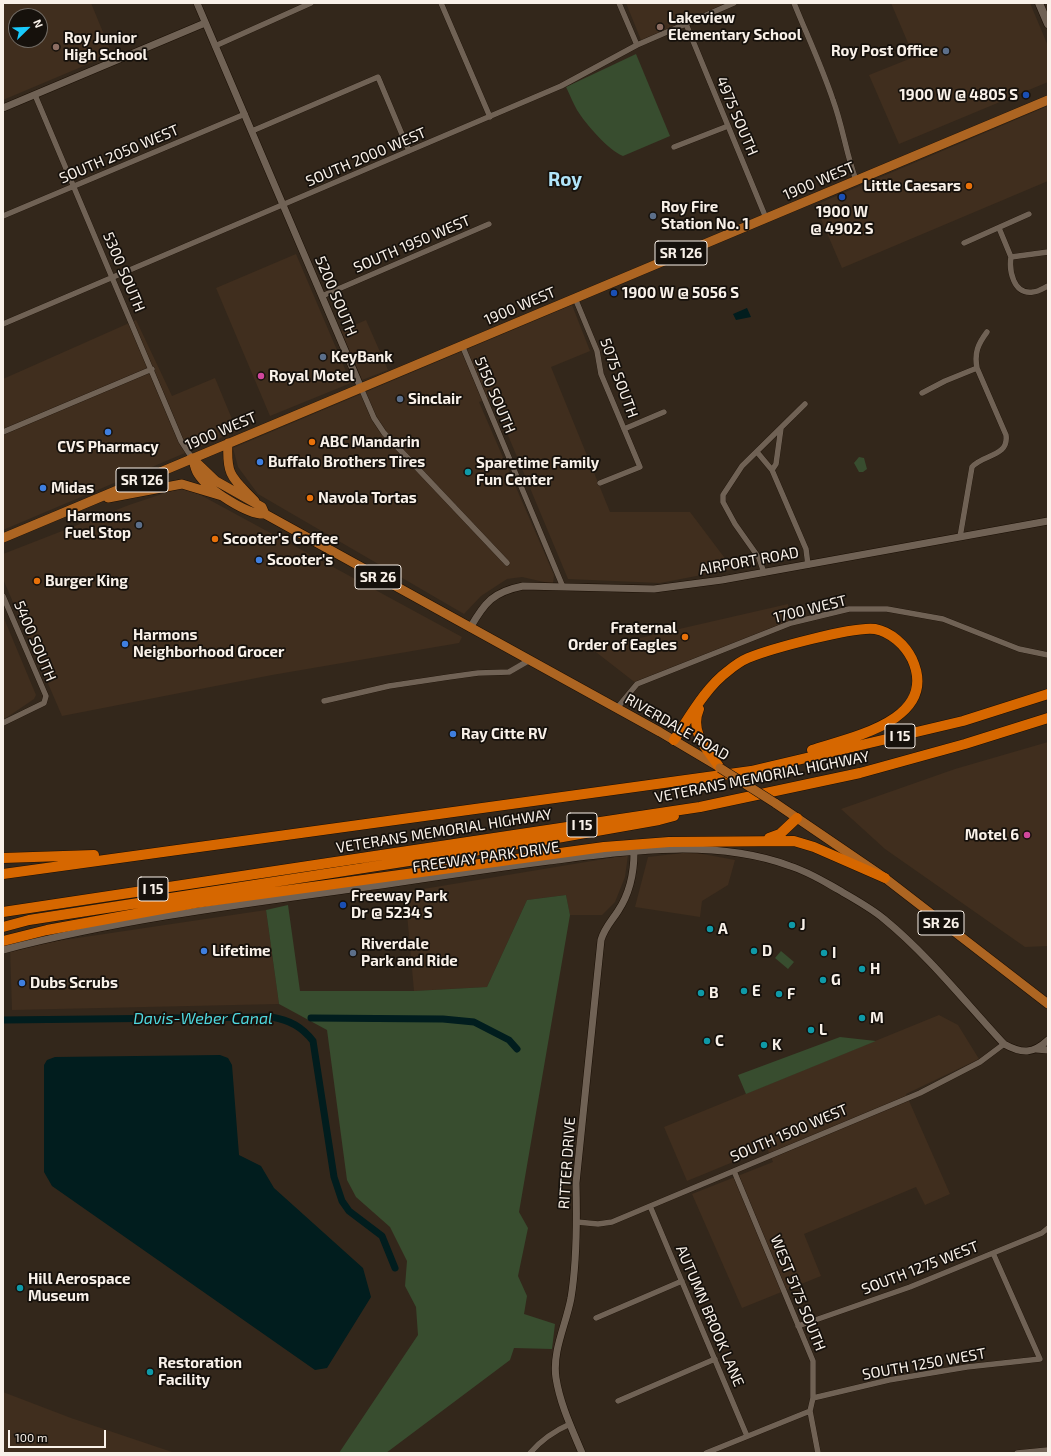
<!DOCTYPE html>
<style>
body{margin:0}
#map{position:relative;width:1051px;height:1456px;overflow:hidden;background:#33271b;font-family:"Exo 2",sans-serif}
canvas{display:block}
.frame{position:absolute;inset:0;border:4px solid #f9f1e9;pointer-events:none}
.north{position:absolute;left:8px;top:8px;width:40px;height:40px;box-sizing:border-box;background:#16110c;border:1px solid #716b64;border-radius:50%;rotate:67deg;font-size:11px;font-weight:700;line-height:16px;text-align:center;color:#f9f1e9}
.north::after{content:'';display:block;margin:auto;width:14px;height:18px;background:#18cafc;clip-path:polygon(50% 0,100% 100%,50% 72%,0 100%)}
.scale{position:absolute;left:8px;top:1430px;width:98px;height:18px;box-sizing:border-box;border:2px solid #f9f1e9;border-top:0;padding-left:5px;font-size:12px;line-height:14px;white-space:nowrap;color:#f9f1e9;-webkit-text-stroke:3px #16110c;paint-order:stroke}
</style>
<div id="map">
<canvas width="1051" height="1456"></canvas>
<div class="frame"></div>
<div class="north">N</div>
<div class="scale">100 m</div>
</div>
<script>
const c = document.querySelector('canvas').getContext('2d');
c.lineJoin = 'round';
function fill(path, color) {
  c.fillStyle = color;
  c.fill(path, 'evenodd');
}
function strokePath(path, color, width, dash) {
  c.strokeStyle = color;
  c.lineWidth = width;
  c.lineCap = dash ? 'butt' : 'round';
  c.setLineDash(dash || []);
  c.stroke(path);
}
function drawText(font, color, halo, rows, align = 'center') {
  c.font = font + ' "Exo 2",sans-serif';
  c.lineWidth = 3.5;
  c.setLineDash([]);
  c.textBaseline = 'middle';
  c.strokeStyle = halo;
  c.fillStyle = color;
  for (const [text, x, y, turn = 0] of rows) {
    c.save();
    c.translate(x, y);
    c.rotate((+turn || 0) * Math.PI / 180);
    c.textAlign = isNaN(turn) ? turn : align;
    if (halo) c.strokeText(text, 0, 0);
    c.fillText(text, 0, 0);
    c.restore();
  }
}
const built = new Path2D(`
 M3 3H91L112 54 3 100ZM16 16H40V40H16Z
 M626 3H721L724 10 643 45Z
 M891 3H1030L1048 46V82L899 144 869 75 914 57Z
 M1048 106V181L842 268 815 205Z
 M296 254 351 383 270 416 216 288Z
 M572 305 590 351 551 367 610 512H690L733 569 660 583 568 579 492 397 479 402 554 575 553 584 522 577 507 579 481 596 464 614 258 494 238 467 233 448Z
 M136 320 172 396 215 378 237 431 3 530V379Z
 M366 320 388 370 362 380 341 331Z
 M180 488 195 492 462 637 459 643 272 675 62 716 3 579V554L129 505Z
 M788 604 791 623 637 684 592 649Z
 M3 616 36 695 34 699 3 720Z
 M1048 742V946L1025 947 885 849 841 809 955 769Z
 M692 852 735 860 728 885 702 901 700 917 635 907 648 857Z
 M628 855 625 877 615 902 602 915H570L566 895 527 900 487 987 414 991 405 892Z
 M266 910 279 1004 12 1010 10 948Z
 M939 1015 958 1025 979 1059 906 1094 950 1194 925 1205 916 1187 804 1234 821 1276 742 1308 692 1194 773 1162 767 1148 687 1181 664 1127Z
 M3 1392 71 1418 175 1453H3Z`);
const green = new Path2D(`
 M636 54 670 136 623 156C609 151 585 123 577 110 573 103 570 95 566 87Z
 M859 457 864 458 867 469 863 472H859L854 463Z
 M566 895 570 915 519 1212 528 1228 518 1276 527 1296 524 1314 555 1324 552 1349 514 1348 510 1360 386 1453H339L418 1335 416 1307 405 1286 407 1261 390 1227 356 1197 347 1180 327 1030 279 1004 266 910 288 905 300 991H414L487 987 527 900Z
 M781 951 794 962 788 969 775 958Z
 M840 1037 876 1041 746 1094 738 1075Z`);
const water = new Path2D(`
 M747 308 751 317 736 320 733 314Z
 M220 1055 228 1058 232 1065 239 1155 261 1166 274 1188 363 1268 371 1297 327 1368 315 1370 52 1186 44 1172V1065L47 1060 55 1057Z`);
const canal = new Path2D(`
 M311 1018 443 1019 474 1022 509 1040 517 1049
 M3 1020 271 1017C290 1020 302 1027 313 1041L334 1177 342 1201 349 1211 382 1236 395 1268`);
const minor = new Path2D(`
 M441 3 490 117
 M619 3 637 45
 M794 3C807 35 822 67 833 100 843 127 846 154 856 180
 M686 24 766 218
 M215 46 311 3
 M35 95 181 441 192 458
 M252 131 378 77 409 151
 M674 147 728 126
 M3 216 245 114
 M999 228 1011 257
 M964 243 1029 214
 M1048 252 1011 257C1009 270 1013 295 1033 292 1038 292 1044 288 1048 286
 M322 296 489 224
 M575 298 597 351 601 374 640 467 600 483
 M3 324 561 86 637 45 734 3
 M462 345 563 587
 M361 388 374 418 384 433 507 563
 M922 393 945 381 977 368
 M781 428 776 464 772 470 806 549 808 565
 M624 429 664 412
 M3 432 152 369
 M757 452 772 470
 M960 537 972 467C983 454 1009 457 1006 435L977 368C974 353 978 344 987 332
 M764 573 759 558 735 524 723 502V495L742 466 805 404
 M3 596 46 696 44 703 3 723
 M324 701 389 686 449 677 478 673 509 672 528 661
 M617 708 637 684 791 623 849 609H887L943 619 1019 649 1048 655
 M734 1171 813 1361V1398L810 1411 818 1453
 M650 1206 747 1436
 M577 1222 598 1224 612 1222 920 1093 980 1062 1004 1044
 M596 1318 682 1281
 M798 1326 910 1287 1042 1233 1048 1228
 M813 1398 889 1380 967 1367 1040 1359 993 1253
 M618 1401 715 1359
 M530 1453C542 1439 554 1431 570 1424
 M706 1453 810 1411
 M1017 1453 1048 1450`);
const tertiary = new Path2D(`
 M197 3 361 388
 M3 108 205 23
 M470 628C485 602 493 592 523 586L654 589 722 580 1048 521
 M3 950C129 917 259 902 388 884 441 876 495 868 549 861 627 851 714 838 790 866 807 871 823 881 839 890 854 899 871 908 884 919 929 956 965 1002 1004 1044 1022 1054 1033 1054 1048 1040
 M1036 1049 1048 1050
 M582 1453C572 1429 560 1404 556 1378 552 1351 566 1325 571 1298 577 1261 577 1221 576 1183L601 940C605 927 611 922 618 911 630 893 634 874 634 852`);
const secondary = new Path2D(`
 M1039 3 1048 24`);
const primary = new Path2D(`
 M228 443C226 477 233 478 255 501
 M192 458 216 481 262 507 265 514 660 732 719 767
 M193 459C194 464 195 470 198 474 207 489 249 516 265 514
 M108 498 182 484 222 496
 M3 538 1048 100
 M775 803 885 878 1048 1004`);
const motorway = new Path2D(`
 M699 709C689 732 707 749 720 768
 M674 740C689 718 706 687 728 671 734 666 741 661 748 658 770 649 854 626 875 629 891 632 905 645 912 659 940 720 852 737 812 750
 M769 838 780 834 797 818
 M3 858 94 855
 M3 874 751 771 963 721 1048 694
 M3 912 700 807 860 773 965 744 1048 718
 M3 927 29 920 557 838 659 820 674 816
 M3 941 47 930 195 903 604 847 669 842 794 841 814 847 885 878`);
const primaryBridge = new Path2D(`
 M720 768 775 803`);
const markers = [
 [660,27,4,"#8d6e63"],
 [56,47,4,"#8d6e63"],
 [946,51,4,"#5c6f8a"],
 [1026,95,4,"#1a4fb4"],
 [969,186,4,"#e8710a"],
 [842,197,4,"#1a4fb4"],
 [653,216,4,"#5c6f8a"],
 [614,293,4,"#1a4fb4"],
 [323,357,4,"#5c6f8a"],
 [261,376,4,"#d1479c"],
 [400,399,4,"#5c6f8a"],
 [108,432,4,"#3f7fe0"],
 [312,442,4,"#e8710a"],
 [260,462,4,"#3f7fe0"],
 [468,472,4,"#0f9aa8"],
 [43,488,4,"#3f7fe0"],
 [310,498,4,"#e8710a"],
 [139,525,4,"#5c6f8a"],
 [215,539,4,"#e8710a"],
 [259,560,4,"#3f7fe0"],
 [37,581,4,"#e8710a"],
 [685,637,4,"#e8710a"],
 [125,644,4,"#3f7fe0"],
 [453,734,4,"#3f7fe0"],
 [1027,835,4,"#d1479c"],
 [343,905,4,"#1a4fb4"],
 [792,925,4,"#0f9aa8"],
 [710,929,4,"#0f9aa8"],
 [204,951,4,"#3f7fe0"],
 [754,951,4,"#0f9aa8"],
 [353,953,4,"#5c6f8a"],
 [824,953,4,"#0f9aa8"],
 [862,969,4,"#0f9aa8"],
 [823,980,4,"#0f9aa8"],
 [22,983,4,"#3f7fe0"],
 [744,991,4,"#0f9aa8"],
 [701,993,4,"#0f9aa8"],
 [779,994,4,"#0f9aa8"],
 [862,1018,4,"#0f9aa8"],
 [811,1030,4,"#0f9aa8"],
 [707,1041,4,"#0f9aa8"],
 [764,1045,4,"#0f9aa8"],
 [20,1288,4,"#0f9aa8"],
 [150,1372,4,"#0f9aa8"]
];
const shields = [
 [681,253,52],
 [142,480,52],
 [378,577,46],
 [900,736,30],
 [582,825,30],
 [153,889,30],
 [941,923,46]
];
const shieldNames = [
 ["SR 126",681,253],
 ["SR 126",142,480],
 ["SR 26",378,577],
 ["I 15",900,736],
 ["I 15",582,825],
 ["I 15",153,889],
 ["SR 26",941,923]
];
const poiNames = [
 ["Lakeview",668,18],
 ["Elementary School",668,35],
 ["Roy Junior",64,38],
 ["High School",64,55],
 ["Roy Post Office",938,51,"right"],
 ["1900 W @ 4805 S",1018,95,"right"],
 ["Little Caesars",961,186,"right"],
 ["Roy Fire",661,207],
 ["Station No. 1",661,224],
 ["1900 W",842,212,"center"],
 ["@ 4902 S",842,229,"center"],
 ["1900 W @ 5056 S",622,293],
 ["KeyBank",331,357],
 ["Royal Motel",269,376],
 ["Sinclair",408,399],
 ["ABC Mandarin",320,442],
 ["CVS Pharmacy",108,447,"center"],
 ["Buffalo Brothers Tires",268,462],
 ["Sparetime Family",476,463],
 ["Fun Center",476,480],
 ["Midas",51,488],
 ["Navola Tortas",318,498],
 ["Harmons",131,516,"right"],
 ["Fuel Stop",131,533,"right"],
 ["Scooter's Coffee",223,539],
 ["Scooter's",267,560],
 ["Burger King",45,581],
 ["Fraternal",677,628,"right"],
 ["Order of Eagles",677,645,"right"],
 ["Harmons",133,635],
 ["Neighborhood Grocer",133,652],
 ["Ray Citte RV",461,734],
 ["Motel 6",1019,835,"right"],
 ["Freeway Park",351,896],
 ["Dr @ 5234 S",351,913],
 ["J",800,925],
 ["A",718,929],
 ["Riverdale",361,944],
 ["Park and Ride",361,961],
 ["Lifetime",212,951],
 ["D",762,951],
 ["I",832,953],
 ["H",870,969],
 ["G",831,980],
 ["Dubs Scrubs",30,983],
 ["E",752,991],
 ["B",709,993],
 ["F",787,994],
 ["M",870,1018],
 ["L",819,1030],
 ["C",715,1041],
 ["K",772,1045],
 ["Hill Aerospace",28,1279],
 ["Museum",28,1296],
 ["Restoration",158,1363],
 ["Facility",158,1380]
];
const streetNames = [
 ["4975 SOUTH",737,116,67],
 ["SOUTH 2050 WEST",119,154,-23],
 ["SOUTH 2000 WEST",366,157,-23],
 ["1900 WEST",819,181,-23],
 ["SOUTH 1950 WEST",412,244,-23],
 ["5300 SOUTH",124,272,67],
 ["5200 SOUTH",336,296,67],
 ["1900 WEST",520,306,-23],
 ["5075 SOUTH",619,378,70],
 ["5150 SOUTH",495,395,67],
 ["1900 WEST",221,431,-23],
 ["AIRPORT ROAD",749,561,-10],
 ["1700 WEST",810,609,-14],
 ["5400 SOUTH",35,641,67],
 ["RIVERDALE ROAD",677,727,30],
 ["VETERANS MEMORIAL HIGHWAY",762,777,-11],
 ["VETERANS MEMORIAL HIGHWAY",444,831,-9],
 ["FREEWAY PARK DRIVE",486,857,-8],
 ["SOUTH 1500 WEST",789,1133,-23],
 ["RITTER DRIVE",567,1163,-86],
 ["SOUTH 1275 WEST",920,1268,-21],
 ["WEST 5175 SOUTH",798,1293,68],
 ["AUTUMN BROOK LANE",710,1316,67],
 ["SOUTH 1250 WEST",924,1364,-10]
];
const waterNames = [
 ["Davis-Weber Canal",203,1019]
];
const districtNames = [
 ["Roy",565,180]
];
fill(built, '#402e1e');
fill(green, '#384d2f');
fill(water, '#011d1e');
strokePath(canal, '#011d1e', 7);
strokePath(minor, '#1a0f05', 6);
strokePath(tertiary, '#1a0f05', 8);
strokePath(secondary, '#1a0f05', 9);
strokePath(primary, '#1a0f05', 10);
strokePath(motorway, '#1a0f05', 11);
strokePath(minor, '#706255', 5.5);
strokePath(tertiary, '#706255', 7);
strokePath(secondary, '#706255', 8);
strokePath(primary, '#ad6522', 9);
strokePath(motorway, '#d66700', 10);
strokePath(primaryBridge, '#1a0f05', 10, []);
strokePath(primaryBridge, '#ad6522', 9);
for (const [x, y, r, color] of markers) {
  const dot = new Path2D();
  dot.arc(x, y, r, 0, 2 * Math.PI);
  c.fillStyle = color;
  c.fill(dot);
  strokePath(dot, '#16110c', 1.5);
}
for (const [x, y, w] of shields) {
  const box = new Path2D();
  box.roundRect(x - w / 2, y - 12, w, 24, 3);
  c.fillStyle = '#16110c';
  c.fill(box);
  strokePath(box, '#f9f1e9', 1);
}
drawText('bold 14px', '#f9f1e9', null, shieldNames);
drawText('bold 15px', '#f9f1e9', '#16110c', poiNames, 'left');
drawText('15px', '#f9f1e9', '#16110c', streetNames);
drawText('italic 16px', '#4fd7de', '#16110c', waterNames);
drawText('bold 19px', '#b0e4f9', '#16110c', districtNames);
</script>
